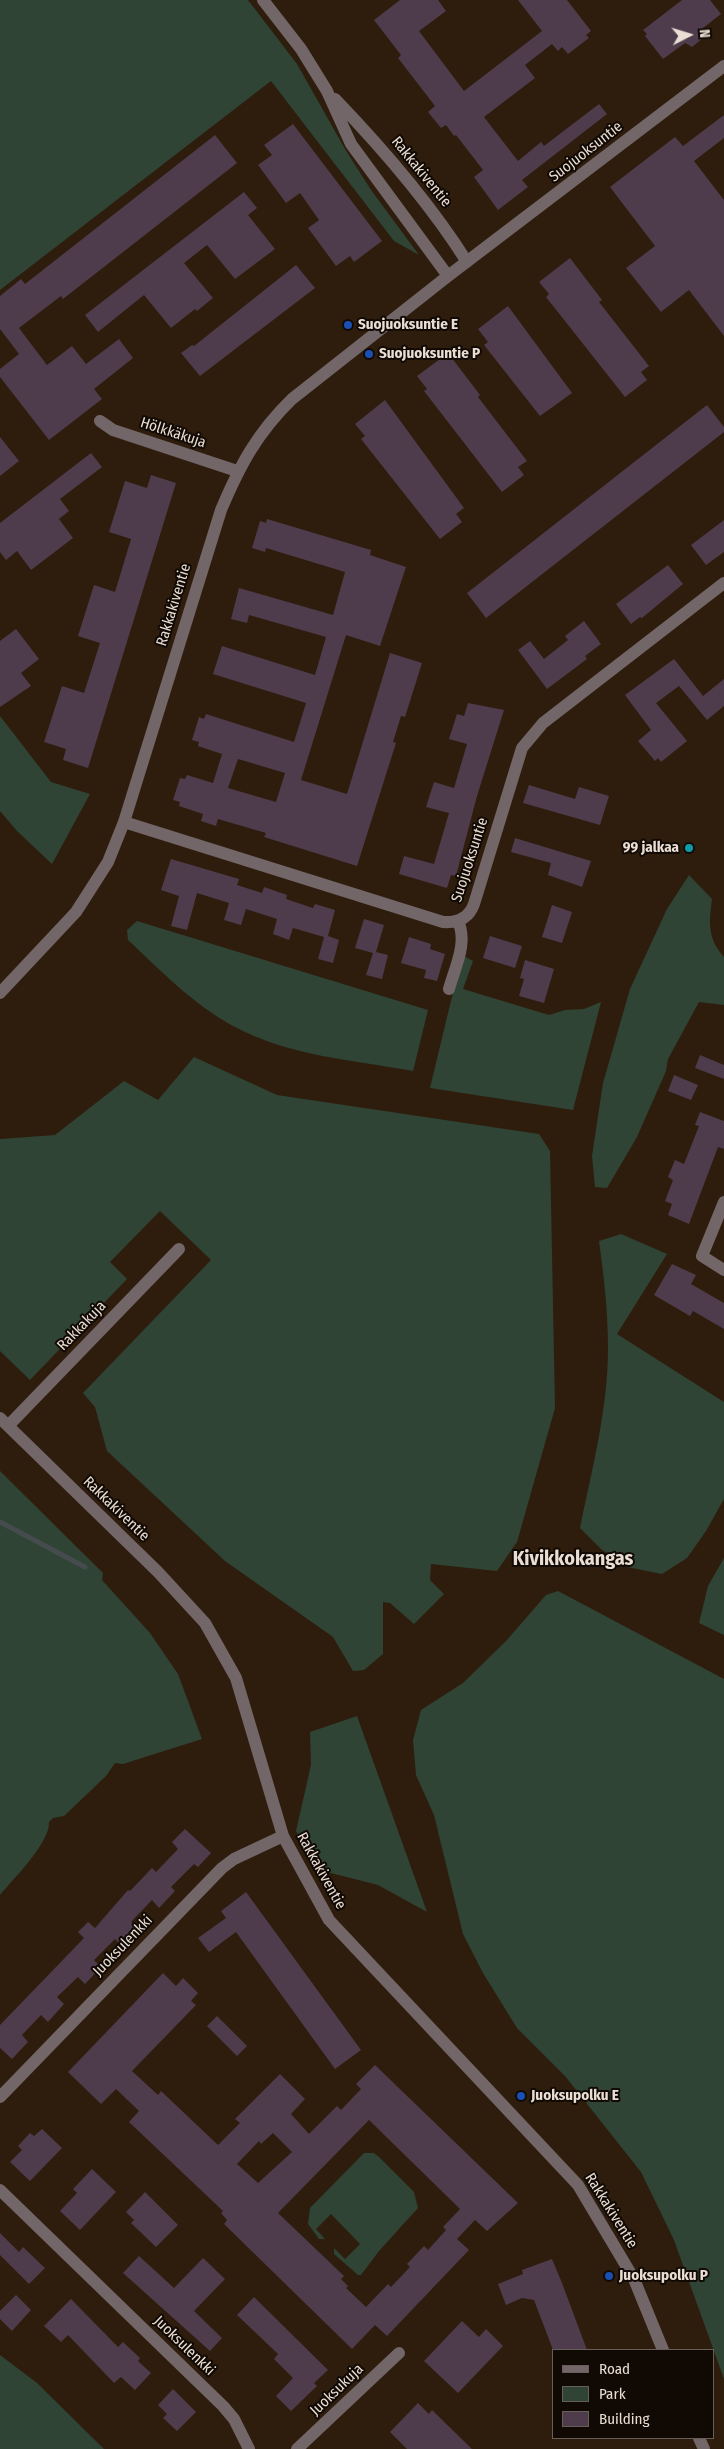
<!DOCTYPE html>
<meta charset="utf-8">
<style>
body{margin:0}
#map{position:relative;width:724px;height:2449px;overflow:hidden;background:#2e1d0d;font-family:"Fira Sans Condensed",sans-serif}
canvas{display:block}
.legend{position:absolute;left:552px;top:2349px;width:162px;height:90px;box-sizing:border-box;background:#100904;border:1px solid #675e57;margin:0;padding:6px 9px;list-style:none;font-size:15px;color:#eaded4}
.legend li{display:flex;align-items:center;gap:10px;height:25px}
.legend b{width:25px;border:1px solid #675e57}
.north{position:absolute;left:664px;top:10px;width:50px;height:50px;-webkit-text-stroke:4px #100904;paint-order:stroke;rotate:85deg;font-size:14px;font-weight:700;line-height:20px;text-align:center;color:#eaded4}
.north::after{content:'';display:block;margin:auto;width:18px;height:22px;background:#eaded4;clip-path:polygon(50% 0,100% 100%,50% 72%,0 100%)}
</style>
<div id="map">
<canvas width="724" height="2449"></canvas>
<ul class="legend">
<li><b style="height:6px;background:#736668"></b>Road</li>
<li><b style="height:14px;background:#2f4434"></b>Park</li>
<li><b style="height:14px;background:#4e3b4c"></b>Building</li>
</ul>
<div class="north">N</div>
</div>
<script>
const c = document.querySelector('canvas').getContext('2d');
c.lineJoin = 'round';
function fill(path, color) {
  c.fillStyle = color;
  c.fill(path, 'evenodd');
}
function strokePath(path, color, width, dash) {
  c.strokeStyle = color;
  c.lineWidth = width;
  c.lineCap = dash ? 'butt' : 'round';
  c.setLineDash(dash || []);
  c.stroke(path);
}
function drawText(font, color, halo, rows, align = 'center') {
  c.font = font + ' "Fira Sans Condensed",sans-serif';
  c.lineWidth = 4;
  c.setLineDash([]);
  c.textBaseline = 'middle';
  c.strokeStyle = halo;
  c.fillStyle = color;
  for (const [text, x, y, turn = 0] of rows) {
    c.save();
    c.translate(x, y);
    c.rotate((+turn || 0) * Math.PI / 180);
    c.textAlign = isNaN(turn) ? turn : align;
    if (halo) c.strokeText(text, 0, 0);
    c.fillText(text, 0, 0);
    c.restore();
  }
}
const green = new Path2D(`
 M0 0H248L297 64 345 149 371 190 419 255 394 241 271 81 0 290Z
 M0 716 51 782 90 794 52 864 17 831 0 811Z
 M689 875 712 899C709 922 707 938 724 957V1005L699 1002 668 1059 666 1071 637 1137 607 1188 595 1187 592 1156 603 1083 630 989 667 909Z
 M137 921 428 1010 413 1071C353 1060 288 1056 233 1026 193 1004 161 971 128 940L127 930Z
 M462 955 473 961 463 989 549 1015 565 1010 584 1009 601 1002 573 1110 430 1088Z
 M194 1057 277 1095 539 1134 550 1151 555 1408 517 1542 497 1571 431 1564 430 1580 444 1594 414 1624 390 1603 383 1602V1654L364 1670 353 1671 333 1637 225 1561 107 1451 95 1407 83 1393 211 1260 160 1211 110 1262 127 1279 30 1380 0 1351V1139L55 1135 124 1081 158 1100Z
 M621 1234 667 1254 617 1334 724 1402V1499L706 1531 687 1558 662 1574 627 1567 601 1549 580 1528C592 1469 608 1409 608 1348 608 1312 604 1277 599 1241Z
 M0 1471 103 1573 102 1580 150 1633 178 1674 202 1739 123 1764 115 1763 106 1776 64 1816 53 1818 49 1822C50 1843 13 1879 0 1895Z
 M724 1558V1635L699 1623 708 1586Z
 M558 1591 724 1679V2379L674 2240 641 2172 565 2076 517 2028 483 1973 463 1934 434 1815 416 1775 413 1740 421 1710 463 1683 506 1641 546 1595Z
 M357 1716 427 1912 378 1885 315 1869 296 1831 311 1765 310 1732Z
 M364 2153H374L379 2157 414 2192 418 2208 379 2251 361 2275H358L334 2254V2248L345 2259 360 2244 331 2214 316 2229 325 2239H319L308 2224 310 2208Z
 M0 2355 37 2383 104 2449H0Z`);
const stream = new Path2D(`
 M0 1522 85 1567`);
const building = new Path2D(`
 M400 0H438L446 11 419 31 464 91 542 31 518 0H567L591 31 586 35 589 38 568 54 562 47 558 51 552 44 525 65 535 78 484 117 518 161 541 142 544 146 599 104 607 114 522 180 528 187 498 210 474 177 483 170 456 135 454 136 446 125 441 128 428 112 435 106 398 58 401 55 374 20Z
 M682 0H710L721 14 698 32 703 38 692 47 685 43 663 59 645 36 647 34 643 30Z
 M724 115V138L694 161 724 200V336L689 290 661 312 626 268 655 246 610 187 675 137 683 146Z
 M293 124 382 241 354 262 350 256 336 266 308 228 319 220 300 193 286 203 258 165 272 155 264 145Z
 M215 135 237 163 63 299 61 296 19 328 47 365 72 346 86 364 119 339 133 358 94 389 102 399 49 440 0 377V369L19 354 0 329V296L21 279 25 284Z
 M244 192 257 208 248 215 275 249 235 279 207 245 184 263 213 298 197 311 195 309 171 328 144 295 98 332 85 315Z
 M570 258 602 300 599 302 649 366 641 372 647 380 625 397 546 297 549 294 539 282Z
 M296 265 315 288 200 376 181 353 192 345 194 346Z
 M508 306 572 393 540 416 484 345 488 342 478 329Z
 M448 353 480 395 478 397 527 461 518 467 524 475 502 492 424 391 427 389 417 376Z
 M385 400 464 508 456 514 462 522 440 539 361 439 365 436 355 424Z
 M707 405 724 427V432L486 618 467 593Z
 M0 437 19 461 0 476Z
 M91 453 102 467 60 499 69 511 59 519 73 538 31 570 17 551 6 560 0 552V523Z
 M151 475 176 483 88 768 63 760 66 749 44 742 62 686 84 693 100 643 78 636 94 585 115 592 131 539 109 532 125 481 147 488Z
 M267 519 371 550 370 555 406 567 380 646 346 635 301 780 347 794 390 653 422 663 405 717 401 716 393 742 396 743 357 866 264 837 266 833 218 819 216 826 201 821 203 814 179 806 180 802 173 800 180 778 185 779 187 775 213 783 222 754 198 746 199 742 192 740 199 717 204 719 206 714 294 742 306 703 213 674 222 646 315 675 326 637 249 615 247 623 231 619 239 588 333 615 345 572 266 548 265 552 252 548 260 521 266 523ZM238 759 285 773 276 802 228 788Z
 M724 520V552L706 565 691 545Z
 M668 565 683 584 642 618 640 617 631 624 616 604Z
 M584 621 601 644 585 656 587 659 547 689 518 650 530 641 544 659 568 640 565 636Z
 M16 629 39 659 21 673 31 686 0 707V641Z
 M674 659 703 696 724 679V706L707 720 679 686 656 703 687 741 661 762 658 758 655 761 638 741 651 730 625 695Z
 M468 703 504 710 477 796 456 876 451 875 447 888 399 874 404 856 434 864 449 813 426 807 434 782 454 788 467 744 449 739 457 714 464 716Z
 M529 785 575 799 579 787 609 796 600 825 523 803Z
 M515 838 591 861 582 887 548 875 551 863 511 852Z
 M171 859 239 879 237 885 262 893 264 887 287 895 286 899 313 908 315 904 335 910 328 936 339 940 333 963 318 959 324 937 293 928 289 940 273 934 277 919 246 909 241 925 224 920 229 903 197 893 187 930 171 926 179 896 161 890Z
 M552 905 572 912 562 943 542 937Z
 M364 919 384 925 376 952 388 955 382 979 366 975 373 953 355 948Z
 M490 936 522 946 515 968 483 958Z
 M409 937 431 944 430 949 445 954 437 981 424 978 426 970 401 963Z
 M525 960 554 969 544 1003 519 996 524 979 520 978Z
 M700 1055 724 1065V1079L695 1068Z
 M674 1075 698 1085 691 1100 668 1091Z
 M700 1112 724 1121V1149L718 1147 689 1224 668 1215 672 1204 665 1201 673 1180 668 1177 675 1160 684 1164 699 1126 695 1125Z
 M672 1264 696 1275 691 1284 724 1303V1329L693 1311 690 1316 654 1295Z
 M185 1829 211 1853 198 1867 194 1864 171 1887 175 1891 159 1908 152 1900 131 1922 138 1929 122 1946 115 1939 94 1960 101 1967 85 1984 78 1977 57 1997 64 2004 48 2022 41 2015 22 2035 28 2042 12 2059 0 2048V2025L84 1938 78 1932 88 1922 95 1928 128 1890 130 1891 152 1868 156 1872 178 1849 172 1842Z
 M246 1892 361 2050 335 2069 236 1932 209 1952 198 1938 226 1918 221 1911Z
 M163 1973 176 1986 183 1978 198 1993 191 2001 196 2005 132 2071 158 2095 161 2091 218 2145 240 2123 235 2119 280 2074 305 2099 291 2114 309 2134 337 2106 341 2110 361 2089 356 2084 375 2065 518 2203 487 2231 475 2220 457 2239 469 2250 387 2336 375 2325 352 2349 224 2224 227 2220 221 2213 223 2211 129 2122 139 2111 116 2089 101 2104 68 2072ZM369 2120 460 2209 443 2227 446 2230 428 2250 424 2246 407 2264 410 2267 391 2287 388 2284 366 2307 346 2288 348 2286 341 2279 344 2276 278 2213ZM273 2133 292 2152 258 2183 237 2164 259 2141 261 2144Z
 M217 2016 247 2046 237 2056 207 2026Z
 M42 2129 62 2148 30 2181 10 2162 22 2150 18 2146 30 2133 34 2136Z
 M92 2169 116 2192 80 2230 60 2211 77 2193 73 2189Z
 M145 2192 178 2225 156 2247 131 2223 134 2220 126 2212Z
 M0 2233 19 2252 23 2247 45 2268 29 2284 0 2255Z
 M139 2256 174 2288 203 2258 225 2279 194 2311 222 2338 210 2351 123 2273Z
 M552 2259 562 2283 587 2350H553L534 2300 522 2298 506 2305 498 2284 523 2274 522 2270Z
 M16 2295 31 2310 12 2331 0 2319V2311Z
 M254 2297 328 2370 314 2383 317 2386 291 2411 276 2396 293 2378 274 2359 278 2354 237 2315Z
 M71 2299 118 2347 123 2342 140 2358 138 2361 151 2373 135 2390 121 2377 114 2383 68 2335 61 2342 44 2326Z
 M462 2321 479 2337 486 2329 503 2346 458 2393 424 2361Z
 M173 2389 196 2412 177 2431 163 2418 167 2414 158 2405Z
 M418 2403 429 2414 432 2410 472 2449H407L390 2432Z`);
const minor = new Path2D(`
 M263 0 301 49 327 91 351 144 448 276
 M335 99C383 149 430 203 467 262
 M100 421 113 430 237 471
 M124 822 443 922C458 923 469 918 474 904L522 748 543 723 724 583
 M449 989C455 967 468 943 458 921
 M0 993 76 912 108 862 124 822 221 510C240 465 257 433 292 399L448 276 724 66
 M724 1202 702 1256 724 1270
 M0 1418 158 1572 205 1623 236 1678 283 1836 329 1920 578 2185 634 2279 663 2350
 M8 1426 179 1249
 M0 2097 222 1868 234 1859 283 1836
 M0 2190 223 2406 234 2419 249 2449
 M699 2438 704 2449
 M297 2449 399 2353`);
const markers = [
 [348,325,5,"#1a4fb4"],
 [369,354,5,"#1a4fb4"],
 [689,848,5,"#0f9aa8"],
 [521,2096,5,"#1a4fb4"],
 [609,2276,5,"#1a4fb4"]
];
const streetNames = [
 ["Suojuoksuntie",586,152,-38],
 ["Rakkakiventie",421,172,51],
 ["Hölkkäkuja",173,433,18],
 ["Rakkakiventie",174,605,-73],
 ["Suojuoksuntie",470,860,-72],
 ["Rakkakuja",82,1326,-46],
 ["Rakkakiventie",116,1509,44],
 ["Rakkakiventie",321,1871,61],
 ["Juoksulenkki",123,1946,-46],
 ["Rakkakiventie",611,2211,58],
 ["Juoksulenkki",184,2346,44],
 ["Juoksukuja",337,2390,-44]
];
const poiNames = [
 ["Suojuoksuntie E",358,325],
 ["Suojuoksuntie P",379,354],
 ["99 jalkaa",679,848,"right"],
 ["Juoksupolku E",531,2096],
 ["Juoksupolku P",619,2276]
];
const districtNames = [
 ["Kivikkokangas",573,1559]
];
fill(green, '#2f4434');
strokePath(stream, '#464c4e', 5);
fill(building, '#4e3b4c');
strokePath(minor, '#736668', 12);
for (const [x, y, r, color] of markers) {
  const dot = new Path2D();
  dot.arc(x, y, r, 0, 2 * Math.PI);
  c.fillStyle = color;
  c.fill(dot);
  strokePath(dot, '#100904', 2);
}
drawText('15px', '#eaded4', '#100904', streetNames);
drawText('bold 15px', '#eaded4', '#100904', poiNames, 'left');
drawText('bold 20px', '#eaded4', '#100904', districtNames);
</script>
